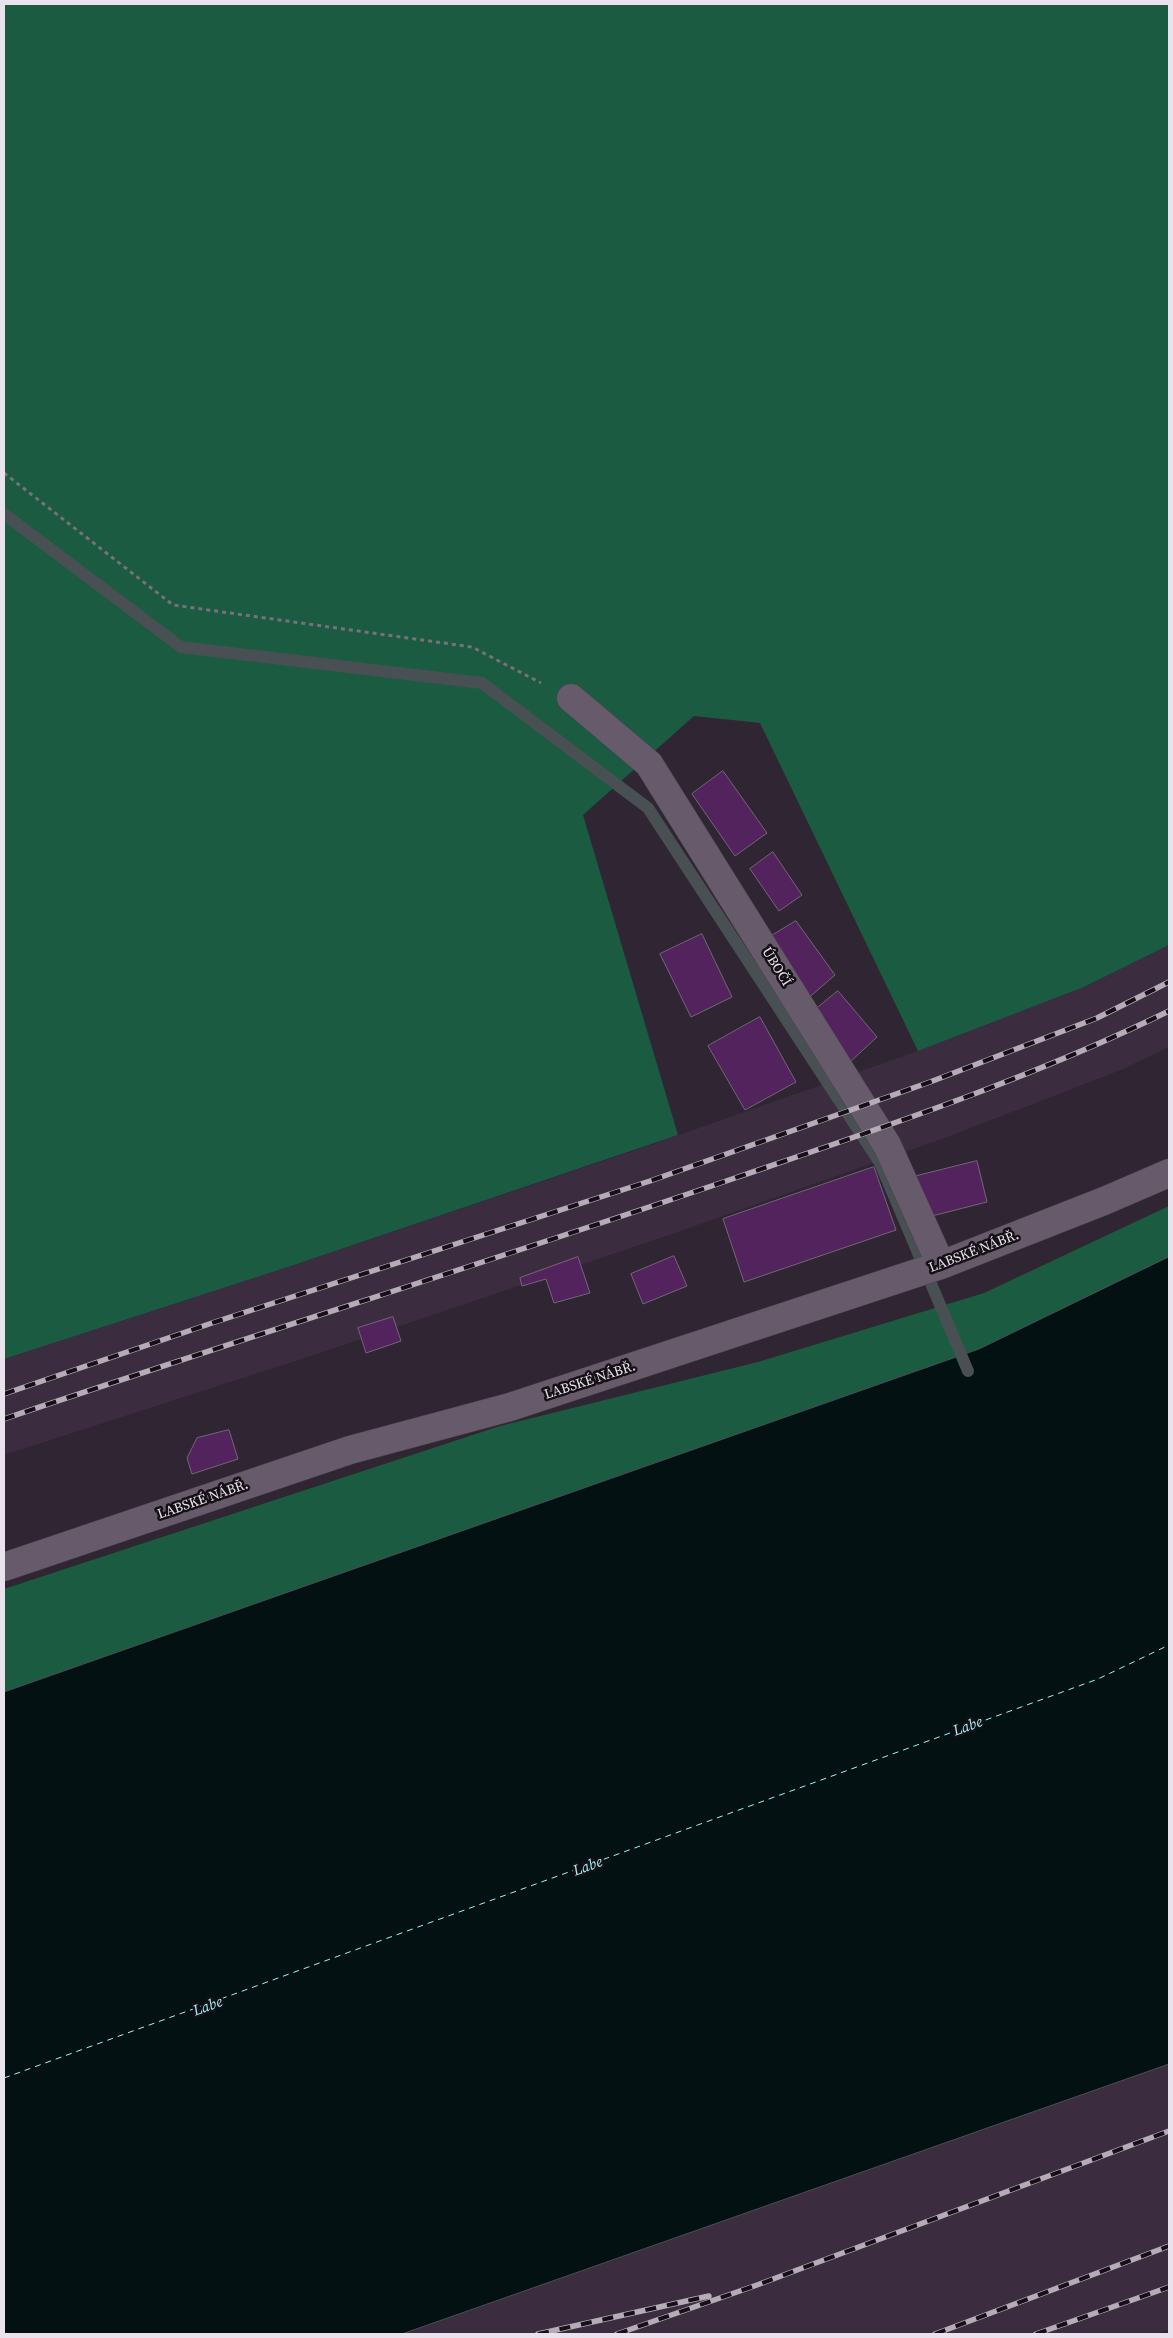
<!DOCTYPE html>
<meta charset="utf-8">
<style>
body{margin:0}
#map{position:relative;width:1173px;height:2338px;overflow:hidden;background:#302533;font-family:"Source Serif 4",serif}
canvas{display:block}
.frame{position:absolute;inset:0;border:5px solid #eae2ec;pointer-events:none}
</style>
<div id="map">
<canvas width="1173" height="2338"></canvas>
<div class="frame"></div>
</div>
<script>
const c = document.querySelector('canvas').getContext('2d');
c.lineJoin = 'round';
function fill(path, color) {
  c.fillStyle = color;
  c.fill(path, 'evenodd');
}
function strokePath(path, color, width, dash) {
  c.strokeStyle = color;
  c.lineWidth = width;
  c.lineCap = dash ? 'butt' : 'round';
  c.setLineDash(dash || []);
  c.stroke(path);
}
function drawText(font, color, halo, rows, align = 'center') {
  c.font = font + ' "Source Serif 4",serif';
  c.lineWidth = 5;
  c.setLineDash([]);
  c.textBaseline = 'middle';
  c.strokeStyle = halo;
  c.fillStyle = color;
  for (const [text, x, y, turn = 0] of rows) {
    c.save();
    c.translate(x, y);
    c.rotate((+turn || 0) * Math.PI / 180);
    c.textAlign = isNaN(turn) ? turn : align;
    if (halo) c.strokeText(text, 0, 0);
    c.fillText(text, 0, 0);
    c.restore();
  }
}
const built = new Path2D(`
 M1169 945V1047L1121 1070 950 1136 669 1235 320 1353 4 1455V1359L291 1266 639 1149 918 1051 1084 987Z
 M1169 2064V2330L1156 2334H402Z`);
const green = new Path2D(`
 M4 4H1169V945L1084 987 918 1051 760 723 694 716 583 815 678 1135 291 1266 4 1359Z
 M1169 1206V1257L979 1349 4 1692V1589L500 1426 758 1362 984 1293Z`);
const water = new Path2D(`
 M1169 1257V2064L402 2334H4V1692L979 1349Z`);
const stream = new Path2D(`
 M4 514 181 647 482 683 648 808 880 1163 968 1371`);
const ferry = new Path2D(`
 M4 2078 1098 1679 1169 1645`);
const building = new Path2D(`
 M723 771 767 833 735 856 692 794Z
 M773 852 802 895 779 911 750 869Z
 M796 921 835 975 805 1001 765 940Z
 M702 934 732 997 691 1017 660 954Z
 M838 991 877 1037 850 1062 810 1014Z
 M760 1017 796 1082 745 1110 708 1046Z
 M977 1161 987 1202 924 1218 913 1177Z
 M874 1167 896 1230 744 1282 723 1219Z
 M674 1256 687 1286 643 1304 631 1274Z
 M578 1257 590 1293 554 1303 546 1279 522 1286 520 1278Z
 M393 1317 401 1341 366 1353 358 1328Z
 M229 1430 238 1459 192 1474 187 1458 197 1438Z`);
const path = new Path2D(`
 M4 473 173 605 472 647 541 683`);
const street = new Path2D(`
 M571 698 649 764 887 1145 941 1265
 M4 1567 350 1450 510 1407 941 1265 1104 1201 1169 1173`);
const rail = new Path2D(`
 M4 1394 215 1322 650 1181 930 1082 1097 1018 1169 982
 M4 1419C247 1337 492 1261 735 1178 881 1128 1030 1079 1169 1011
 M538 2334 709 2296
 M617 2334 757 2285 1169 2131
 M935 2334 1169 2246
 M1036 2334 1169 2287`);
const streetNames = [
 ["ÚBOČÍ",776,967,58],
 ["LABSKÉ NÁBŘ.",974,1252,-21],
 ["LABSKÉ NÁBŘ.",590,1381,-18],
 ["LABSKÉ NÁBŘ.",203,1500,-19]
];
const waterNames = [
 ["Labe",968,1727,-20],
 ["Labe",588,1867,-20],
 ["Labe",208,2007,-20]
];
fill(built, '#3c2c40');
fill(green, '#1a5b42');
fill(water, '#031112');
strokePath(water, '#485053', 1);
strokePath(stream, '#485053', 12);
strokePath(ferry, '#9ff4f8', 1, [6, 5]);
fill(building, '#52235c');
strokePath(building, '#746677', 1);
strokePath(street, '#4a414d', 29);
strokePath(path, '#79707c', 3, [4, 4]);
strokePath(street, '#675a6a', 28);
strokePath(rail, '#b5acb7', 5.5);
strokePath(rail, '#151016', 4, [11]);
drawText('14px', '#eae2ec', '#151016', streetNames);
drawText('italic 15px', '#9ff4f8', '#151016', waterNames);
</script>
